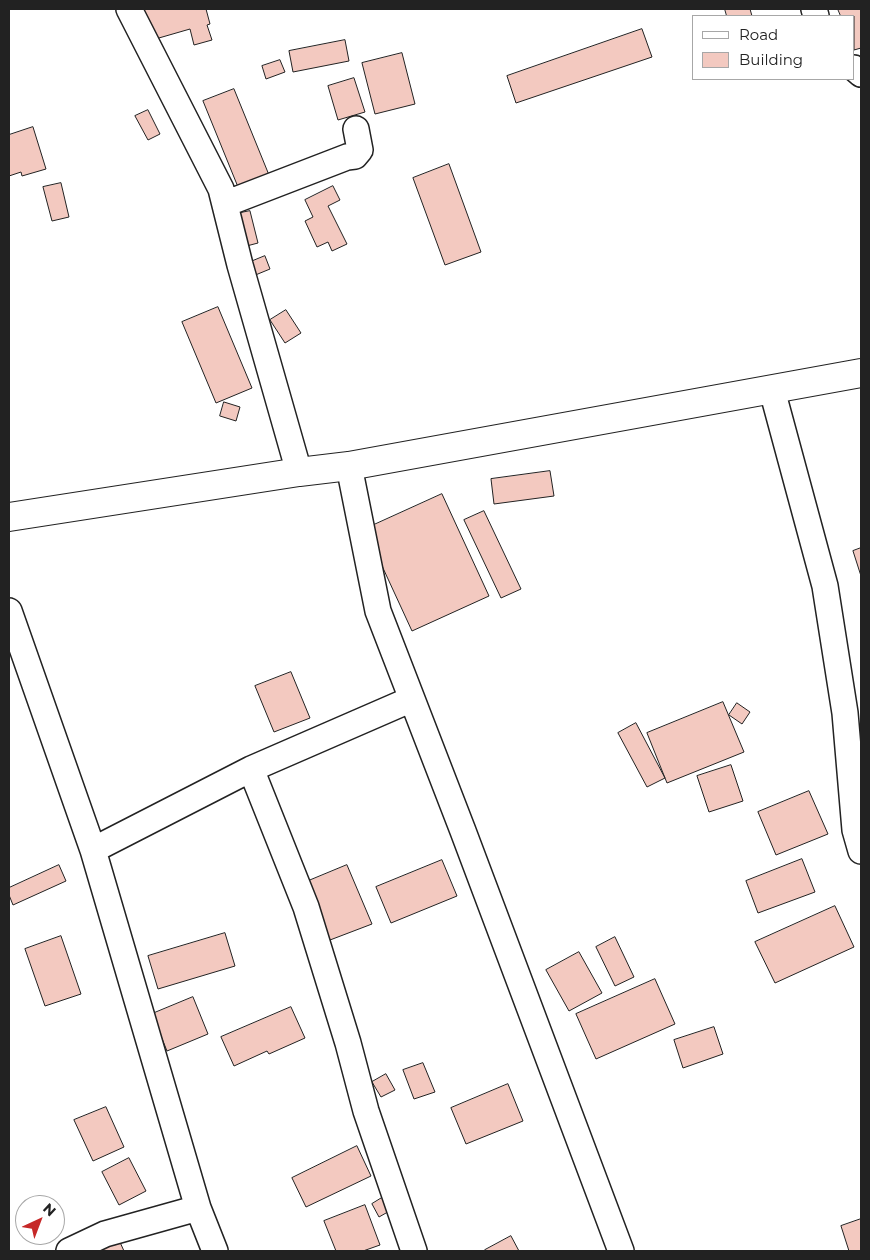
<!DOCTYPE html>
<style>
body{margin:0}
#map{position:relative;width:870px;height:1260px;overflow:hidden;background:#fff;font-family:Montserrat,sans-serif}
canvas{display:block}
.frame{position:absolute;inset:0;border:10px solid #222;pointer-events:none}
.legend{position:absolute;left:692px;top:15px;width:162px;height:65px;box-sizing:border-box;background:#fff;border:1px solid #a7a7a7;margin:0;padding:6px 9px;list-style:none;font-size:15px;color:#222}
.legend li{display:flex;align-items:center;gap:10px;height:25px}
.legend b{width:25px;border:1px solid #a7a7a7}
.north{position:absolute;left:15px;top:1195px;width:50px;height:50px;box-sizing:border-box;background:#fff;border:1px solid #a7a7a7;border-radius:50%;rotate:43deg;font-size:14px;font-weight:700;line-height:20px;text-align:center;color:#222}
.north::after{content:'';display:block;margin:auto;width:18px;height:22px;background:#c62828;clip-path:polygon(50% 0,100% 100%,50% 72%,0 100%)}
</style>
<div id="map">
<canvas width="870" height="1260"></canvas>
<div class="frame"></div>
<ul class="legend">
<li><b style="height:6px;background:#fff"></b>Road</li>
<li><b style="height:14px;background:#f3c9c0"></b>Building</li>
</ul>
<div class="north">N</div>
</div>
<script>
const c = document.querySelector('canvas').getContext('2d');
c.lineJoin = 'round';
function fill(path, color) {
  c.fillStyle = color;
  c.fill(path, 'evenodd');
}
function strokePath(path, color, width, dash) {
  c.strokeStyle = color;
  c.lineWidth = width;
  c.lineCap = dash ? 'butt' : 'round';
  c.setLineDash(dash || []);
  c.stroke(path);
}
const building = new Path2D(`
 M143 9H206L210 24 207 25 212 40 194 45 190 29 152 40Z
 M725 9H750L752 16H727Z
 M838 9H861V48L854 50V16H841Z
 M642 29 652 57 516 103 507 76Z
 M345 40 349 61 293 72 289 51Z
 M402 53 415 104 375 114 362 63Z
 M280 60 285 72 266 79 262 66Z
 M354 78 365 112 338 120 328 86Z
 M234 89 269 175 238 187 203 101Z
 M148 110 160 134 148 140 135 116Z
 M33 127 46 169 22 176 21 172 9 176V135Z
 M449 164 481 252 445 265 413 178Z
 M61 183 69 217 52 221 43 187Z
 M333 186 340 200 328 206 347 244 332 251 328 242 317 247 305 221 313 217 305 200Z
 M250 211 258 243 239 248 231 215Z
 M265 256 270 269 253 276 248 263Z
 M218 307 252 388 216 403 182 322Z
 M286 310 301 333 285 343 270 320Z
 M224 402 240 407 236 421 220 416Z
 M550 471 554 496 494 504 491 479Z
 M442 494 489 596 412 631 365 529Z
 M484 511 521 589 501 598 464 520Z
 M861 548V576L853 551Z
 M291 672 310 718 274 732 255 686Z
 M723 702 744 752 667 783 647 733Z
 M737 703 750 712 742 724 729 715Z
 M636 723 665 778 647 787 618 733Z
 M731 765 743 801 709 812 697 776Z
 M809 791 828 834 776 855 758 812Z
 M802 859 815 892 758 913 746 881Z
 M442 860 457 896 391 923 376 887Z
 M59 865 66 881 13 905 9 895V888Z
 M347 865 372 924 330 940 306 882Z
 M835 906 854 947 775 983 755 942Z
 M225 933 235 966 158 989 148 956Z
 M61 936 81 994 45 1006 25 949Z
 M615 937 634 977 615 986 596 947Z
 M579 952 602 993 569 1011 546 970Z
 M655 979 675 1024 596 1059 576 1014Z
 M193 997 208 1034 167 1051 152 1014Z
 M291 1007 305 1038 269 1054 267 1051 234 1066 221 1037Z
 M714 1027 723 1054 683 1068 674 1040Z
 M423 1063 435 1092 414 1099 403 1070Z
 M386 1074 395 1090 381 1097 372 1082Z
 M508 1084 523 1121 466 1144 451 1108Z
 M106 1107 124 1147 93 1161 74 1120Z
 M357 1146 371 1176 306 1207 292 1178Z
 M129 1158 146 1191 119 1205 102 1172Z
 M385 1196 393 1209 379 1217 372 1204Z
 M365 1205 380 1245 363 1251H336L324 1221Z
 M861 1219V1251H849L841 1226Z
 M511 1236 519 1251H486L485 1250Z
 M119 1240 124 1251H100L98 1248Z`);
const minor = new Path2D(`
 M129 9 221 189 240 265 299 472
 M814 9 816 16
 M854 68 861 74
 M225 204 347 157 355 156 360 150 356 129
 M772 390 825 586 845 713 855 830 861 851
 M349 466 378 611 463 831 621 1251
 M9 611 93 850 198 1208 215 1251
 M251 769 306 907 348 1043 366 1111 414 1251
 M93 850 251 769 412 699
 M69 1251 105 1234 198 1208`);
const major = new Path2D(`
 M9 517 299 472 349 466 861 373`);
fill(building, '#f3c9c0');
strokePath(building, '#222', 1);
strokePath(minor, '#222', 28);
strokePath(major, '#222', 30);
strokePath(minor, '#fff', 25);
strokePath(major, '#fff', 28);
</script>
